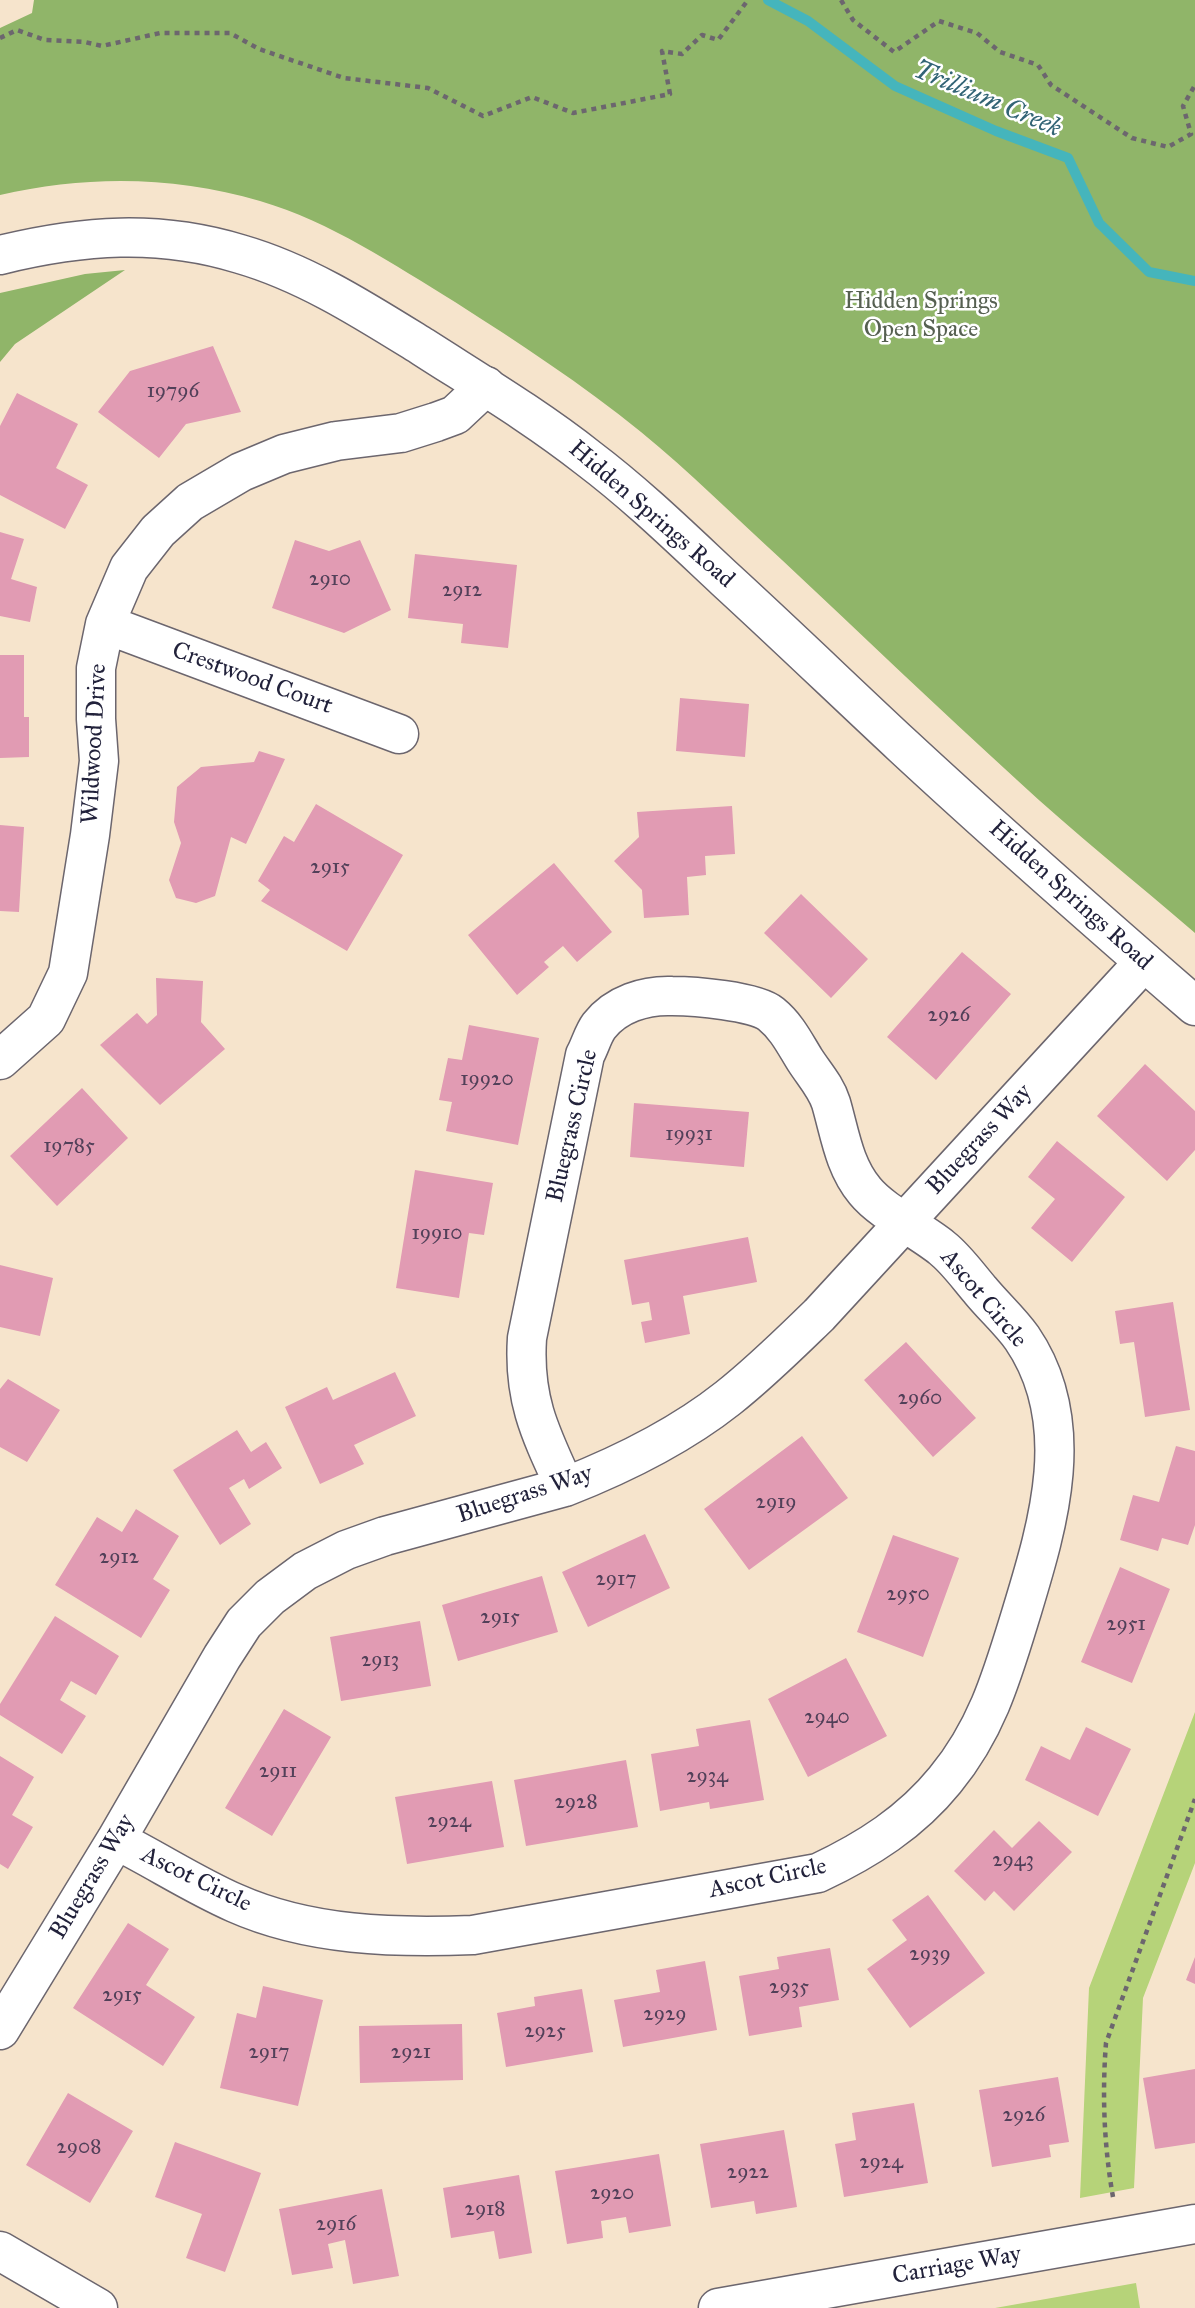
<!DOCTYPE html>
<style>
body{margin:0}
canvas{display:block;background:#f6e4cc}
</style>
<canvas width="1195" height="2308"></canvas>
<script>
const c = document.querySelector('canvas').getContext('2d');
c.lineJoin = 'round';
function fill(path, color) {
  c.fillStyle = color;
  c.fill(path, 'evenodd');
}
function strokePath(path, color, width, dash) {
  c.strokeStyle = color;
  c.lineWidth = width;
  c.lineCap = dash ? 'butt' : 'round';
  c.setLineDash(dash || []);
  c.stroke(path);
}
function drawText(font, color, halo, rows, align = 'center') {
  c.font = font + ' "IM FELL Great Primer",serif';
  c.lineWidth = 5;
  c.setLineDash([]);
  c.textBaseline = 'middle';
  c.strokeStyle = halo;
  c.fillStyle = color;
  for (const [text, x, y, turn = 0] of rows) {
    c.save();
    c.translate(x, y);
    c.rotate((+turn || 0) * Math.PI / 180);
    c.textAlign = isNaN(turn) ? turn : align;
    if (halo) c.strokeText(text, 0, 0);
    c.fillText(text, 0, 0);
    c.restore();
  }
}
const green = new Path2D(`
 M1195 1712V1863L1143 1998 1134 2188 1080 2198 1089 1988Z
 M1136 2283 1140 2308H995Z`);
const forest = new Path2D(`
 M34 0H1195V933C1136 882 1074 833 1017 780 938 708 860 633 782 560 735 517 690 472 641 432 582 384 519 343 455 302 393 264 331 222 260 201 175 176 87 175 0 195V28L32 13Z
 M125 270 15 344 0 362V293L85 274Z`);
const stream = new Path2D(`
 M768 0 808 21 895 86 996 131 1068 158 1099 223 1149 272 1195 281`);
const building = new Path2D(`
 M213 346 241 412 186 424 159 458 98 412 130 371Z
 M17 393 78 424 56 468 88 485 65 529 0 495V426Z
 M0 532 24 539 11 579 37 587 30 622 0 616Z
 M295 540 329 551 360 540 391 610 344 633 272 608Z
 M415 554 517 565 508 648 461 643 463 624 408 618Z
 M0 655H24V717H29V757L0 758Z
 M680 698 749 704 745 757 676 751Z
 M259 751 285 759 246 844 231 837 215 896 196 903 176 898 169 880 181 843 174 822 177 787 201 767 254 762Z
 M316 804 403 855 347 951 261 901 270 890 258 881 284 836 294 842Z
 M732 806 735 854 705 856 706 875 687 877 689 915 644 918 642 890 614 861 639 837 637 812Z
 M0 825 24 827 19 912 0 911Z
 M554 863 612 932 577 962 563 946 544 962 549 967 517 995 468 935Z
 M801 894 868 959 831 998 764 933Z
 M962 952 1011 994 936 1080 887 1037Z
 M156 978 203 981 201 1022 225 1049 160 1105 100 1045 137 1013 147 1024 157 1015Z
 M469 1025 539 1038 518 1145 446 1131 452 1102 439 1100 448 1058 462 1060Z
 M1145 1064 1195 1111V1150L1167 1181 1097 1116Z
 M82 1088 128 1138 57 1206 10 1156Z
 M634 1103 749 1112 744 1167 630 1157Z
 M1057 1141 1125 1197 1072 1262 1031 1228 1055 1199 1028 1177Z
 M415 1170 493 1183 484 1235 469 1233 459 1298 396 1288Z
 M748 1237 757 1282 683 1296 690 1334 645 1343 641 1322 652 1320 649 1302 632 1305 624 1260Z
 M0 1265 53 1278 40 1336 0 1327Z
 M1173 1302 1190 1410 1145 1417 1134 1342 1120 1344 1115 1311Z
 M906 1342 976 1418 933 1457 864 1380Z
 M395 1372 416 1416 354 1445 364 1464 320 1484 285 1407 327 1387 333 1400Z
 M8 1379 60 1410 27 1462 0 1447V1389Z
 M237 1430 251 1452 266 1442 282 1468 249 1489 244 1479 229 1488 251 1524 220 1545 173 1470Z
 M802 1436 848 1498 749 1570 704 1509Z
 M1176 1446 1195 1451V1525L1188 1545 1162 1538 1158 1551 1120 1540 1133 1495 1159 1502Z
 M136 1509 179 1536 153 1579 170 1590 141 1638 55 1585 97 1517 122 1532Z
 M645 1534 670 1588 588 1627 562 1572Z
 M893 1535 959 1558 923 1657 857 1632Z
 M1120 1567 1170 1589 1132 1683 1081 1662Z
 M542 1576 558 1632 458 1661 442 1605Z
 M55 1616 119 1656 96 1695 71 1681 60 1700 86 1716 62 1754 0 1715V1704Z
 M420 1621 431 1686 341 1701 330 1637Z
 M846 1658 887 1736 808 1777 768 1699Z
 M284 1709 331 1737 272 1836 225 1808Z
 M750 1720 764 1800 710 1809 709 1802 660 1811 651 1754 699 1746 696 1729Z
 M1086 1727 1131 1749 1098 1816 1025 1780 1041 1746 1070 1760Z
 M0 1756 34 1777 12 1815 33 1827 8 1869 0 1864Z
 M626 1760 638 1827 526 1846 514 1780Z
 M492 1781 504 1847 407 1864 395 1797Z
 M1039 1821 1072 1852 1014 1911 994 1891 985 1901 954 1871 994 1830 1012 1848Z
 M928 1895 985 1973 910 2028 867 1969 907 1940 892 1920Z
 M128 1923 169 1949 146 1985 195 2017 163 2066 73 2008Z
 M830 1948 839 2000 799 2007 802 2027 749 2036 739 1976 779 1969 777 1957Z
 M1195 1957V1984L1186 1980Z
 M705 1961 717 2030 623 2047 614 2000 660 1992 656 1970Z
 M263 1986 323 2000 298 2106 220 2088 237 2013 256 2018Z
 M582 1989 593 2052 506 2067 497 2013 535 2006 534 1997Z
 M462 2024 463 2080 360 2083 359 2026Z
 M1195 2069V2143L1155 2149 1143 2078Z
 M1058 2077 1069 2142 1049 2145 1051 2157 992 2167 979 2090Z
 M68 2093 133 2131 90 2203 26 2165Z
 M914 2103 928 2183 844 2197 835 2144 856 2140 852 2113Z
 M784 2130 797 2207 756 2214 754 2201 711 2208 700 2144Z
 M175 2142 261 2173 225 2272 186 2258 202 2214 155 2197Z
 M659 2154 671 2226 629 2233 626 2217 601 2221 603 2238 567 2244 555 2171Z
 M519 2175 532 2253 499 2259 494 2231 451 2238 443 2188Z
 M382 2189 399 2276 353 2284 345 2240 328 2244 333 2268 292 2275 279 2209Z`);
const path = new Path2D(`
 M841 0 853 20 894 52 939 21 977 33 1000 52 1038 65 1051 85 1132 138 1168 147 1191 134 1183 106 1195 85
 M0 38 17 30 45 40 85 42 102 46 160 33H230L259 49 344 78 428 88 483 116 532 97 573 113 670 94 662 51 682 54 702 35 718 40 748 0
 M1113 2197C1104 2146 1102 2094 1106 2043L1195 1799`);
const minor = new Path2D(`
 M105 624 399 734
 M0 1060 46 1019 68 973 90 835 99 761 96 719V668L105 624 129 568 158 531 190 502 241 472 284 454 336 441 401 433 436 422 455 415 486 386
 M116 1840C156 1860 194 1885 235 1903 309 1936 394 1938 473 1935L818 1873C867 1850 911 1822 945 1780 987 1729 1002 1676 1021 1614 1048 1525 1080 1423 1022 1338 1010 1321 993 1306 980 1290 968 1276 956 1259 942 1248 920 1230 882 1212 865 1191 844 1166 840 1134 831 1103 826 1087 814 1074 805 1060 795 1044 787 1027 771 1014 755 1001 694 996 672 996 645 995 616 1004 599 1026 593 1034 590 1046 585 1055L527 1338C523 1399 540 1433 565 1487
 M0 2030 116 1840 222 1657 244 1623 270 1597 305 1571 346 1550 385 1536 565 1487C621 1465 680 1436 728 1398 761 1372 790 1343 819 1315L1144 962`);
const tertiary = new Path2D(`
 M0 2251 98 2308
 M718 2308 1195 2224`);
const secondary = new Path2D(`
 M0 255C82 235 158 229 240 254 306 273 365 311 423 347 479 383 536 417 588 458 637 495 681 538 726 580 786 635 844 691 903 746 999 835 1097 921 1195 1006`);
const numberNames = [
 ["19796",173,392],
 ["2910",330,580],
 ["2912",462,591],
 ["2915",330,868],
 ["2926",949,1016],
 ["19920",487,1080],
 ["19931",689,1135],
 ["19785",69,1147],
 ["19910",437,1234],
 ["2960",920,1399],
 ["2919",776,1503],
 ["2912",119,1558],
 ["2917",616,1580],
 ["2950",908,1595],
 ["2915",500,1618],
 ["2951",1126,1625],
 ["2913",380,1661],
 ["2940",827,1718],
 ["2911",278,1772],
 ["2934",707,1777],
 ["2928",576,1803],
 ["2924",449,1822],
 ["2943",1013,1861],
 ["2939",930,1955],
 ["2935",789,1988],
 ["2915",122,1996],
 ["2929",665,2015],
 ["2925",545,2032],
 ["2917",269,2053],
 ["2921",411,2053],
 ["2926",1024,2116],
 ["2908",79,2148],
 ["2924",881,2163],
 ["2922",748,2173],
 ["2920",612,2194],
 ["2918",485,2210],
 ["2916",336,2225]
];
const parkNames = [
 ["Hidden Springs",921,302],
 ["Open Space",921,330]
];
const streetNames = [
 ["Hidden Springs Road",651,515,41],
 ["Crestwood Court",252,679,20],
 ["Wildwood Drive",95,744,-87],
 ["Hidden Springs Road",1070,896,42],
 ["Bluegrass Circle",573,1126,-77],
 ["Bluegrass Way",980,1140,-47],
 ["Ascot Circle",983,1299,50],
 ["Bluegrass Way",525,1495,-18],
 ["Bluegrass Way",93,1877,-59],
 ["Ascot Circle",768,1879,-12],
 ["Ascot Circle",196,1880,26],
 ["Carriage Way",957,2266,-10]
];
const waterNames = [
 ["Trillium Creek",987,100,23]
];
fill(green, '#b6d379');
fill(forest, '#90b569');
strokePath(stream, '#45b5bc', 10);
fill(building, '#e19bb3');
strokePath(minor, '#6c666e', 41);
strokePath(tertiary, '#6c666e', 41);
strokePath(secondary, '#6c666e', 41);
strokePath(path, '#6c666e', 4.5, [5, 5]);
strokePath(minor, '#fff', 38);
strokePath(tertiary, '#fff', 38);
strokePath(secondary, '#fff', 38);
drawText('21px', '#524059', null, numberNames);
drawText('24px', '#566051', '#fff', parkNames);
drawText('24px', '#22223b', '#fff', streetNames);
drawText('italic 26px', '#326475', '#fff', waterNames);
</script>
